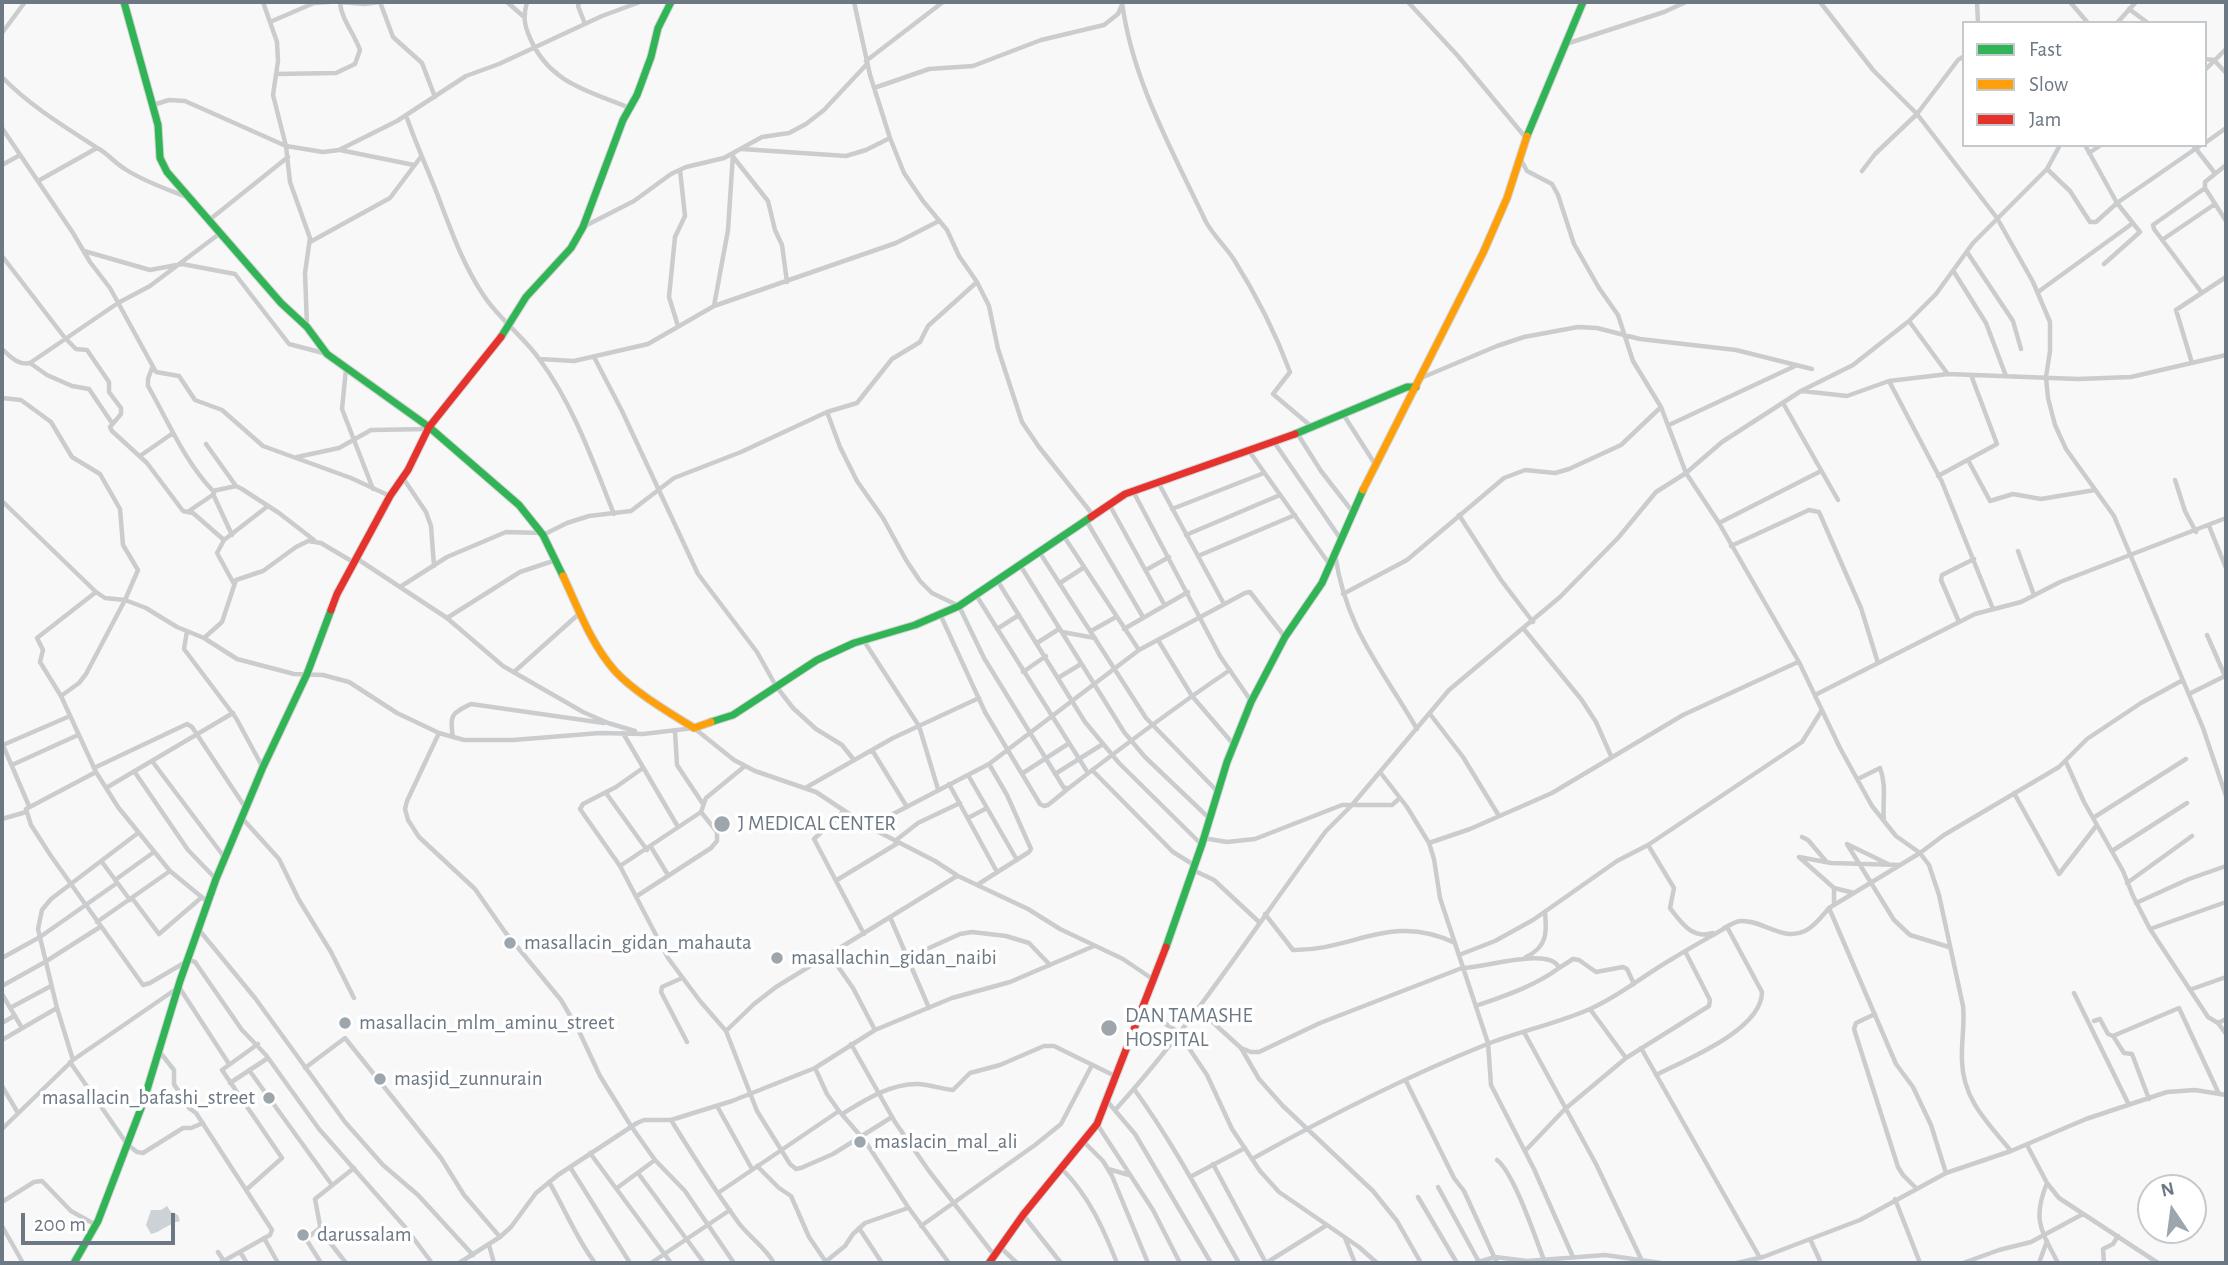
<!DOCTYPE html>
<style>
body{margin:0}
#map{position:relative;width:2228px;height:1265px;overflow:hidden;background:#f8f8f8;font-family:"Alegreya Sans",sans-serif}
canvas{display:block}
.frame{position:absolute;inset:0;border:4px solid #6c7884;pointer-events:none}
.legend{position:absolute;left:1962px;top:21px;width:245px;height:126px;box-sizing:border-box;background:#fff;border:2px solid #c4c9ce;margin:0;padding:9px 12px;list-style:none;font-size:21px;color:#6c7884}
.legend li{display:flex;align-items:center;gap:14px;height:35px}
.legend b{width:35px;border:2px solid #c4c9ce}
.north{position:absolute;left:2137px;top:1174px;width:70px;height:70px;box-sizing:border-box;background:#fff;border:2px solid #c4c9ce;border-radius:50%;rotate:347deg;font-size:19px;font-weight:700;line-height:28px;text-align:center;color:#6c7884}
.north::after{content:'';display:block;margin:auto;width:24px;height:32px;background:#9da5ad;clip-path:polygon(50% 0,100% 100%,50% 72%,0 100%)}
.scale{position:absolute;left:21px;top:1213px;width:154px;height:32px;box-sizing:border-box;border:4px solid #6c7884;border-top:0;padding-left:9px;font-size:21px;line-height:24px;white-space:nowrap;color:#6c7884;-webkit-text-stroke:5px #fff;paint-order:stroke}
</style>
<div id="map">
<canvas width="2228" height="1265"></canvas>
<div class="frame"></div>
<ul class="legend">
<li><b style="height:9px;background:#30b455"></b>Fast</li>
<li><b style="height:9px;background:#ff9f0a"></b>Slow</li>
<li><b style="height:9px;background:#e5322d"></b>Jam</li>
</ul>
<div class="north">N</div>
<div class="scale">200 m</div>
</div>
<script>
const c = document.querySelector('canvas').getContext('2d');
c.lineJoin = 'round';
function fill(path, color) {
  c.fillStyle = color;
  c.fill(path, 'evenodd');
}
function strokePath(path, color, width, dash) {
  c.strokeStyle = color;
  c.lineWidth = width;
  c.lineCap = dash ? 'butt' : 'round';
  c.setLineDash(dash || []);
  c.stroke(path);
}
function drawText(font, color, halo, rows, align = 'center') {
  c.font = font + ' "Alegreya Sans",sans-serif';
  c.lineWidth = 7;
  c.setLineDash([]);
  c.textBaseline = 'middle';
  c.strokeStyle = halo;
  c.fillStyle = color;
  for (const [text, x, y, turn = 0] of rows) {
    c.save();
    c.translate(x, y);
    c.rotate((+turn || 0) * Math.PI / 180);
    c.textAlign = isNaN(turn) ? turn : align;
    if (halo) c.strokeText(text, 0, 0);
    c.fillText(text, 0, 0);
    c.restore();
  }
}
const water = new Path2D(`
 M167 1206 171 1212 178 1215 180 1221C167 1224 163 1231 151 1234L146 1225 151 1210H161Z`);
const street = new Path2D(`
 M263 2 277 42 278 61 273 95 286 146 290 182 310 238 305 273 307 326
 M340 2 365 4 380 2
 M380 2 393 37 422 63 435 97
 M507 2 523 16
 M527 2C523 17 524 24 530 38 549 83 589 91 630 108
 M579 2 578 6 585 24
 M854 2 870 75 890 138 904 173 923 201 947 230 959 256 977 282 989 306 998 349 1022 422 1039 447 1093 515
 M1122 2C1132 80 1173 152 1206 222 1214 236 1224 245 1233 258 1257 296 1274 329 1290 372L1273 394 1312 427
 M1408 2 1458 56 1526 138
 M1820 2 1873 70 1917 114 1997 218 2033 282 2050 322V351L2046 377 2048 398 2055 425 2066 449 2114 516 2203 728 2226 796
 M1977 2 1978 23
 M2070 2 2088 23
 M2129 9 2148 23
 M270 22 314 3 329 2
 M2117 23 2136 2
 M2 33 25 2
 M1566 44 1664 12 1686 2
 M2205 59 2214 60 2226 73
 M866 61 943 2
 M2205 70 2226 49
 M276 74 336 73 355 64 360 50C354 33 341 19 340 2
 M2 77C30 106 65 127 99 149 108 154 115 163 125 169 143 181 164 188 184 196
 M874 88 929 69 973 66 1041 40 1104 25 1118 14 1122 5
 M153 105 169 100 185 101 286 146 323 152 339 150 397 121 466 76 499 64 602 16 640 2
 M406 115C416 145 430 174 441 204 453 236 465 268 484 296 500 320 524 337 540 360 574 406 593 462 614 514
 M2 128 73 233 90 262 110 288 156 372 179 376 195 400 222 410 263 446 351 478 390 496
 M2205 143 2226 128
 M2085 145 2117 203 2140 232 2104 264
 M2193 145 2214 172
 M742 149 846 156 866 150 890 138
 M340 150 414 165
 M2089 153 2101 145
 M734 158 768 201 775 230 782 245 787 282
 M1520 158 1527 171 1552 184 1558 195 1574 244 1599 288 1618 315 1633 361 1661 407 1686 473 1719 523 1799 662 1840 748 1872 806 1896 836 1920 853 1929 865 1939 895 1963 1006C1965 1025 1961 1042 1962 1061 1963 1100 1988 1123 2011 1151
 M2 165 20 155
 M2226 165 2205 182V188L2226 221
 M2047 169 2070 191 2090 222H2096L2117 203 2201 145
 M1862 171 1875 154 1917 114 1958 60 1964 56
 M38 181 97 148
 M208 221 288 157
 M583 227 634 201 671 174 686 167 724 158 762 137 789 133 806 124 824 110 867 64
 M2162 240 2215 204
 M310 242 390 198 420 158
 M84 251 150 270 182 264 235 274 289 344 327 354
 M1967 252 2013 321 2021 349
 M2 256 65 338 76 349 87 350 109 382V392L121 408V414L110 427 112 431 147 463 183 511 193 513 224 540 217 553 234 584
 M1954 272 1986 323 2006 376
 M2038 292 2133 223
 M2202 293 2154 229 2153 225 2205 188
 M714 306 728 230 733 154
 M1909 321 1947 373
 M678 326 669 297 675 237 685 216 680 170
 M2 349C10 356 18 366 30 363L47 375 72 386 89 389 112 423
 M594 357 622 411 698 574 757 652 776 686 793 708 816 729 842 745 854 760
 M540 359 574 361 648 344 714 306 896 243 939 221
 M30 363 118 303 150 286 219 234
 M2192 363 2176 310 2226 277
 M152 368 148 379V386C168 421 185 462 213 491L236 486 242 489 279 513 314 540
 M346 369 342 409 373 489
 M1421 378 1497 346 1524 337 1578 327 1597 328 1640 339 1736 350 1812 369
 M1889 381 1942 482 1993 609
 M1802 391 1847 396 1889 381 1948 374 2078 379 2131 377 2226 355
 M2 398 21 400 51 422 72 457 100 474 120 509 123 545 138 570 125 600 86 674 79 683 61 696
 M1783 403 1838 500
 M827 412 840 447 857 481 883 518 906 560 920 581 932 593 959 606 984 658 1064 788H1069C1122 747 1175 707 1230 670
 M1343 414 1375 464
 M1669 425 1795 366
 M1297 433 1321 471 1352 511
 M1274 442 1340 538
 M206 444 236 486
 M1249 451 1330 565
 M140 456 173 433
 M297 457 339 448 371 430 428 429
 M1968 460 1990 501 2013 494 2041 499 2095 490
 M1938 476 1997 444 1971 375
 M403 478 426 512 431 526 434 566
 M2175 480 2185 511 2196 532
 M1158 482 1224 604
 M1133 491 1220 656 1251 701
 M213 494 232 535
 M2 501 96 592 105 598 125 600 146 608 177 627 204 638 237 659 294 674 323 675 349 682 397 713 439 733 464 740H513L600 733 643 734 694 728 734 760 755 771 816 792 869 827 935 861 958 876 1028 909 1060 929 1123 959 1154 980
 M1109 504 1164 604
 M1172 509 1264 473
 M189 511 214 494
 M1459 515 1501 580 1533 622
 M1086 520 1143 617
 M1719 523 1821 471
 M2209 526 2226 568
 M543 535 567 523 589 516 631 511 674 478 741 452 827 412 857 403 892 359 920 342 928 326 977 282
 M1063 535 1139 650
 M1186 535 1280 495
 M224 540 268 506
 M1731 546 1809 510 1819 512 1861 608 1878 663
 M2018 551 2034 595
 M1040 553 1146 718 1217 791
 M1335 554C1346 629 1381 667 1417 729
 M1198 556 1295 515
 M356 558 447 618 503 666 583 712 608 723 635 731
 M1020 565 1124 732 1145 757 1209 818
 M1146 570 1169 557
 M997 580 1085 722 1119 763 1201 844
 M1060 583 1083 568
 M400 587 447 557 506 532 542 533
 M96 592 37 638 43 650 40 662 61 696 96 772 118 807 170 871 209 903
 M1343 594 1407 560 1504 478 1525 470 1555 473 1569 469 1621 445 1661 407
 M976 595 1088 773
 M940 614 985 712 1040 804 1044 806 1048 805 1069 788
 M447 618 520 572 556 560
 M1959 622 1941 580 1942 575 1974 559
 M1523 628 1581 699 1596 722 1611 756
 M997 629 1019 615
 M1124 629 1188 592
 M187 631 184 649 236 718 262 766
 M1091 631 1116 617
 M1062 632 1095 638
 M2207 635 2225 676
 M204 638 222 622 236 580 263 571 296 547 308 541 321 543 353 562
 M1158 640 1192 696 1234 745
 M864 641 919 726 938 789
 M1037 643 1059 629
 M514 672 581 612
 M1023 672 1046 656
 M1058 678 1081 664
 M2189 694 2225 676
 M1815 695 1975 614 2021 602 2060 582 2226 518
 M1430 714 1463 757 1499 816
 M675 731 677 765 703 804
 M439 733 407 801 405 809 408 820 419 837 475 889 505 932 561 1000 578 1029 600 1076 631 1126 655 1160 685 1191 734 1263
 M623 733 678 827
 M453 737C449 715 452 713 471 704L604 723
 M2 743 29 806
 M3 745 70 716
 M872 750 907 807
 M152 761 225 858
 M2066 762 2084 802 2123 871 2133 896 2150 929 2208 1017 2218 1023 2226 1034
 M12 765 78 735
 M94 768 187 724 192 727 245 807
 M643 768 616 787 583 804 580 809 620 866 668 958 700 1001 726 1031 757 1111 790 1164 796 1169 801 1168 833 1154 892 1117
 M1092 770 1173 852 1194 865
 M134 771 188 850 216 879
 M96 772 26 809 31 825 51 856 143 985 150 983 189 960 195 962 242 1030 266 1055 319 1129 405 1227 432 1263
 M1380 772 1407 807 1429 843 1434 859 1440 898 1488 1043 1491 1085 1534 1169 1573 1257
 M1023 773 1068 744
 M1055 774 1103 744
 M968 775 1017 860
 M1858 779 1880 768C1887 786 1882 802 1884 821
 M949 784 997 872
 M807 787 893 738 979 698
 M106 788 233 713
 M606 793 647 850
 M2014 793 2059 874 2097 825
 M844 811 814 839 864 934
 M242 818 279 859 299 900 331 952 354 998
 M968 818 987 808
 M2093 818 2186 759
 M2 819 26 812
 M870 826 989 764 1139 650 1245 593 1250 592 1285 637
 M1802 837 1808 840 1825 860
 M1203 838 1227 842 1255 839 1342 805H1392L1400 798
 M895 841 918 823 960 803
 M1429 843 1470 829 1552 793 1683 715 1798 662
 M1648 845 1674 888 1670 908C1681 922 1692 940 1713 933
 M651 847 668 875
 M2112 851 2187 803
 M102 862 130 900
 M1888 864 1847 844 1894 920 1910 935 1949 947
 M620 866 701 812 706 798 745 766
 M1193 870 1214 880 1259 922
 M115 880 154 852
 M837 880 898 843
 M2127 883 2192 836
 M977 885 1029 852 1031 849 1007 795 989 764
 M1854 893 1834 888 1799 857 1831 863 1900 865
 M637 896 711 848 717 841V832L701 812
 M132 898 159 934 202 897
 M2136 903 2189 879 2226 866
 M1834 904V888
 M1265 914 1293 950C1353 951 1391 912 1455 943
 M890 917 929 1008
 M97 922 170 871
 M1724 928C1729 926 1734 922 1740 921 1761 919 1783 942 1805 931 1815 926 1822 916 1829 908
 M2150 929 2226 902
 M200 931 255 998 345 1122 383 1165 418 1195 473 1255
 M830 955 853 988 875 1030
 M1459 955 1495 941 1533 920 1617 861 1648 845 1802 742 1822 710
 M1526 957C1547 947 1547 933 1545 912
 M2 958 40 937 117 883
 M907 958 960 934 972 932 1006 936 1029 943 1050 965
 M1559 968 1573 959 1579 960 1596 972 1623 967 1627 969 1634 984
 M682 978 662 987 661 992 687 1042
 M2 986 45 962 100 927
 M2192 989 2226 977
 M2074 993 2129 1105
 M2 994 22 1028
 M10 1008 51 986
 M1197 1008 1241 1048 1259 1079 1283 1106 1373 1191 1397 1221 1421 1263
 M1143 1009 1178 1032 1207 1075 1232 1129 1260 1171 1279 1192 1359 1247 1377 1263
 M1590 1009 1626 1058
 M1875 1014 1856 1023 1854 1029 1898 1167 1903 1175 1916 1188
 M2094 1021 2100 1019 2108 1034 2113 1036 2124 1053 2132 1054 2149 1099
 M2 1023 14 1016
 M2218 1023 2226 1019
 M726 1031 754 1004 776 987 957 876
 M1524 1032 1596 1164 1643 1263
 M2113 1036 2179 1008 2219 1094
 M2 1040 57 1008
 M851 1044 895 1122 929 1171 994 1255
 M1241 1048 1251 1052H1259L1320 1023 1462 968C1484 968 1551 946 1559 968 1535 986 1504 996 1476 1006
 M1641 1048 1760 1258
 M159 1051 174 1070V1084L189 1108 196 1113 272 1230 270 1235 220 1263
 M73 1060 57 1008 38 929 42 910 51 899 138 833
 M70 1062 127 1144 137 1152 143 1153 183 1128H191L203 1123
 M305 1068 345 1038 441 1158 464 1195 500 1237
 M815 1068 827 1094 839 1111 865 1141 908 1207 949 1263
 M249 1070 332 1185
 M1656 1075C1685 1060 1762 1030 1762 992L1727 927
 M1406 1081 1454 1178 1464 1191 1497 1263
 M230 1083 268 1058
 M2 1086 18 1113
 M1134 1089C1174 1144 1205 1204 1239 1263
 M1107 1101 1135 1134 1211 1263
 M717 1106 752 1169
 M1116 1109C1194 1023 1257 924 1326 831L1352 805 1449 690 1560 597 1618 538 1656 492 1686 473 1722 442 1801 391 1853 365 1909 321 1936 294 1973 243 2047 169 2060 145
 M842 1114C865 1100 891 1083 919 1084 931 1085 942 1089 953 1090L970 1073 1000 1065 1044 1046H1054L1115 1076
 M671 1120C692 1154 714 1189 738 1222 749 1237 765 1247 774 1263
 M1097 1124 1153 1210 1180 1263
 M2 1129 73 1060 179 987 229 1064
 M1084 1142 1103 1161 1112 1176 1148 1263
 M2027 1145 2047 1183 2059 1198 2158 1263
 M1525 1151 1565 1109 1626 1058 1709 1006 1710 1000 1685 951
 M590 1153 671 1263
 M1252 1159C1327 1117 1405 1077 1485 1045 1520 1031 1556 1024 1590 1009 1620 996 1644 975 1672 959 1690 948 1708 938 1727 927
 M1497 1160C1514 1173 1535 1237 1544 1260
 M1213 1164 1266 1263
 M757 1166 779 1188 791 1196 809 1237 826 1262
 M570 1167 630 1263
 M1062 1169C1089 1196 1103 1228 1117 1263
 M1108 1169 1129 1175
 M638 1173 704 1263
 M1946 1173 1931 1125 1913 1087 1896 1064 1829 908 1920 853 1944 835 2059 767 2087 739 2141 703 2183 680
 M1190 1177 1245 1148
 M549 1182C565 1209 576 1238 595 1263
 M2047 1183C2032 1220 2041 1230 2058 1263
 M1438 1187 1479 1262
 M617 1188 655 1160
 M246 1190 282 1158 222 1070 258 1044
 M718 1193 839 1111
 M1418 1197 1457 1263
 M1895 1199 1920 1263
 M2 1202 34 1182 42 1181 71 1211 96 1225
 M1023 1215 1061 1263
 M2 1226 23 1263
 M921 1226 1035 1145 1061 1124 1092 1065
 M320 1228 306 1239 321 1263
 M859 1228 882 1263
 M264 1238 278 1263
 M1345 1238 1355 1263
 M1810 1239 1821 1263
 M489 1245 494 1263
 M1000 1247 1017 1263
 M218 1252 225 1263
 M240 1252 247 1263
 M346 1263 321 1231 315 1199 354 1168
 M459 1263 500 1237 511 1227 536 1193 558 1175 637 1123 644 1120H671L732 1101 815 1068 875 1030 952 998 1010 982 1094 946
 M651 1263 730 1210
 M824 1263 845 1246 853 1234 865 1223 908 1208
 M1266 1263 1327 1225
 M1475 1263 1495 1257 1527 1261 1605 1255 1661 1263
 M1737 1263 1763 1257 1860 1220 1946 1173 2011 1151 2086 1119 2167 1092 2195 1090 2226 1095
 M1963 1263 1999 1250 2031 1242 2083 1214
 M2039 1263 2047 1241
 M2104 1263 2103 1249 2113 1244 2118 1236`);
const fast = new Path2D(`
 M124 2 158 125 160 158 167 172 281 303 307 327 327 354 429 427 519 505 543 535 563 576
 M1527 136 1583 2
 M501 337 526 297 571 248 583 227 623 120 637 95 651 57 658 28 671 2
 M1295 434 1407 387H1416
 M711 722 733 715 817 660 854 643 915 625 959 606 1091 517
 M1166 947 1202 844 1227 762 1251 702 1285 637 1322 583 1363 490
 M74 1263 98 1221 143 1103 180 981 216 879 263 767 307 674 331 610`);
const slow = new Path2D(`
 M1363 490 1483 253 1507 198 1527 136
 M563 576C578 608 591 644 615 671 634 692 670 713 694 728L711 722`);
const jam = new Path2D(`
 M1091 517 1125 494 1295 434
 M331 610 337 594 390 496 408 470 429 427 501 337
 M989 1263 1023 1215 1097 1124 1166 947`);
const markers = [
 [722,824,9,"#9da5ad"],
 [510,943,7,"#9da5ad"],
 [777,958,7,"#9da5ad"],
 [345,1023,7,"#9da5ad"],
 [1109,1028,9,"#9da5ad"],
 [380,1079,7,"#9da5ad"],
 [269,1098,7,"#9da5ad"],
 [860,1142,7,"#9da5ad"],
 [303,1235,7,"#9da5ad"]
];
const poiNames = [
 ["J MEDICAL CENTER",738,824],
 ["masallacin_gidan_mahauta",524,943],
 ["masallachin_gidan_naibi",791,958],
 ["DAN TAMASHE",1125,1016],
 ["HOSPITAL",1125,1040],
 ["masallacin_mlm_aminu_street",359,1023],
 ["masjid_zunnurain",394,1079],
 ["masallacin_bafashi_street",255,1098,"right"],
 ["maslacin_mal_ali",874,1142],
 ["darussalam",317,1235]
];
fill(water, '#cdd2d6');
strokePath(fast, '#d4d5d5', 9);
strokePath(slow, '#d4d5d5', 9);
strokePath(jam, '#d4d5d5', 9);
strokePath(street, '#cbccce', 4.5);
strokePath(fast, '#30b455', 7);
strokePath(slow, '#ff9f0a', 7);
strokePath(jam, '#e5322d', 7);
for (const [x, y, r, color] of markers) {
  const dot = new Path2D();
  dot.arc(x, y, r, 0, 2 * Math.PI);
  c.fillStyle = color;
  c.fill(dot);
  strokePath(dot, '#fff', 2.5);
}
drawText('21px', '#6c7884', '#fff', poiNames, 'left');
</script>
